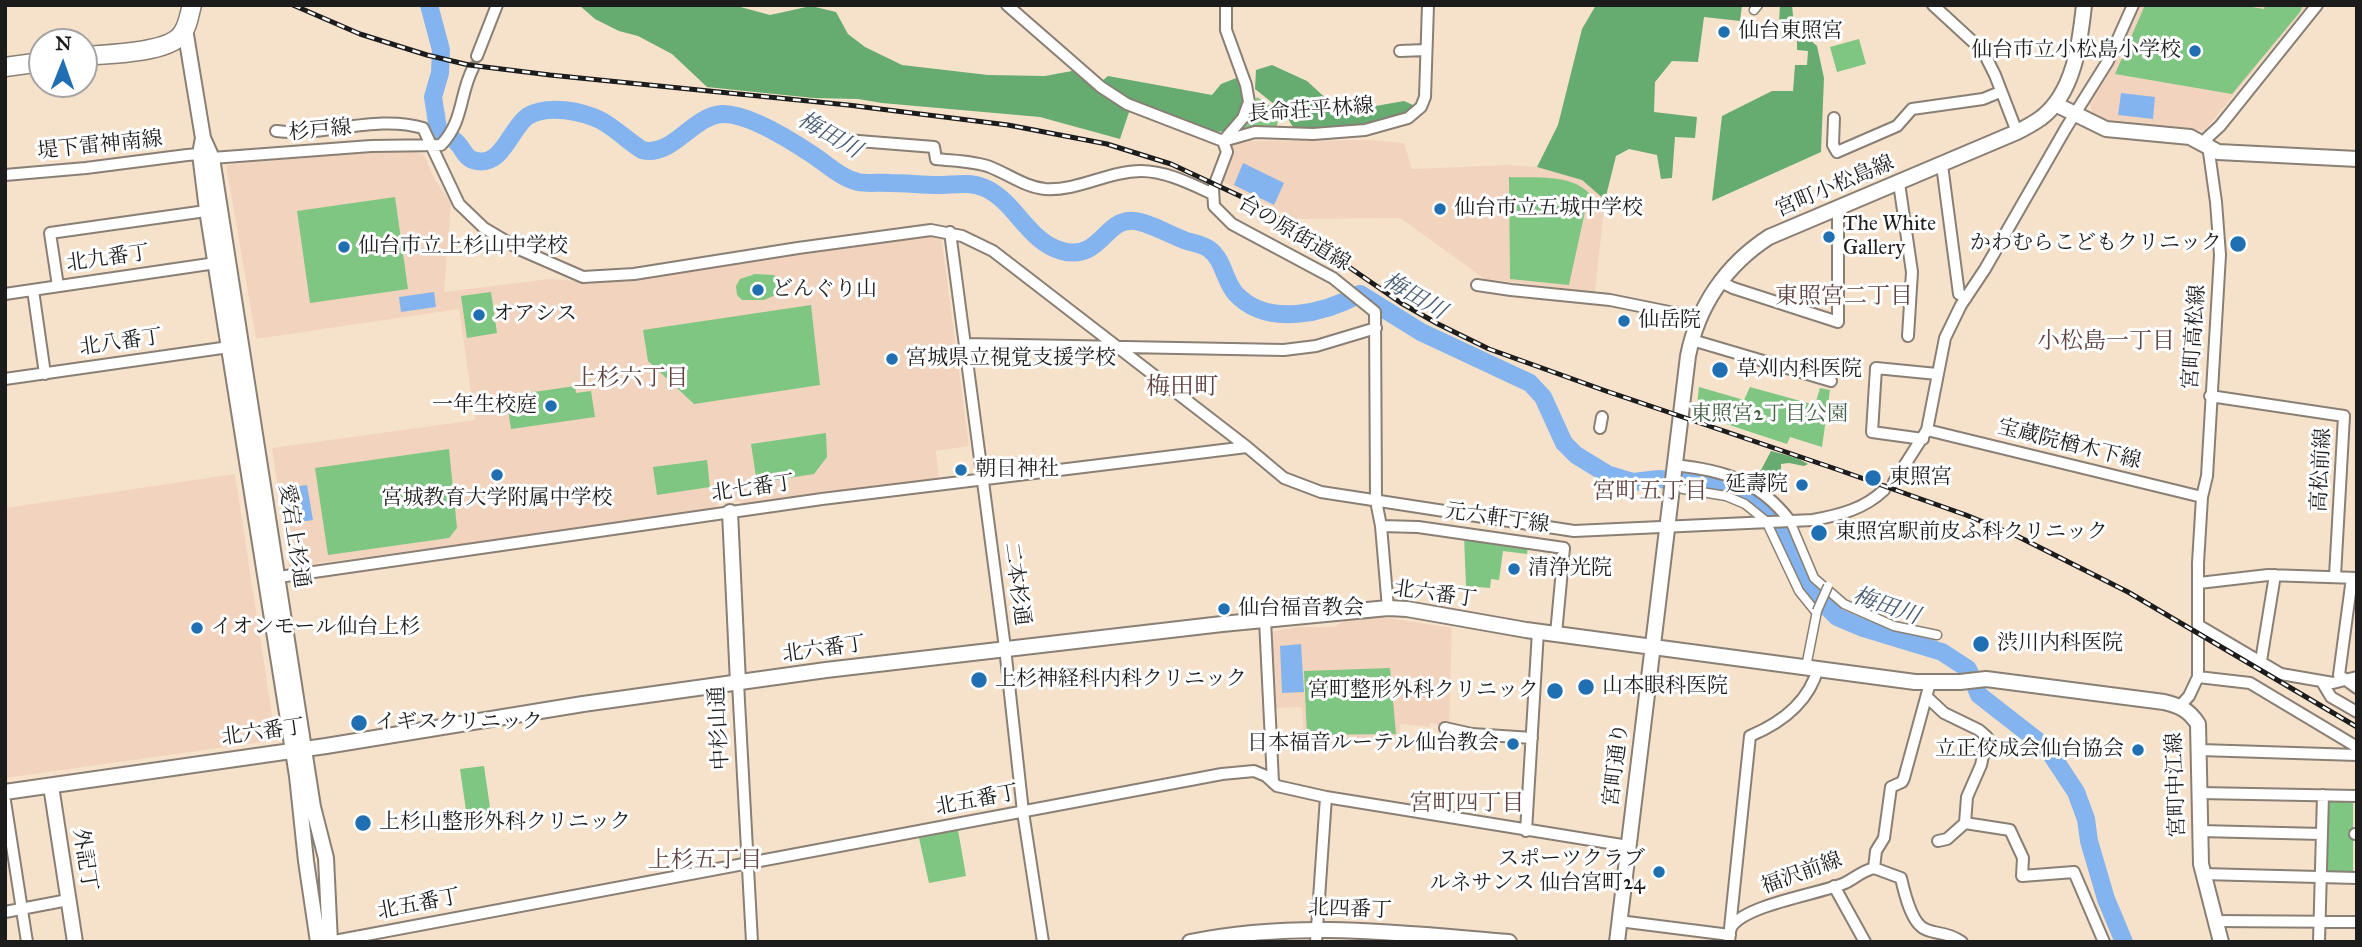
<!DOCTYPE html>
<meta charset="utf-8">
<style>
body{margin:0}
#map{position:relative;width:2362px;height:947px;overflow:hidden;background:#f6e2cb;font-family:"IM FELL Great Primer",serif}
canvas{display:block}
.frame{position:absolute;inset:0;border:7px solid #1c1c1c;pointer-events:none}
.north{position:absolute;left:28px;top:28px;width:70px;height:70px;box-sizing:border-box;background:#fff;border:2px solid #a4a4a4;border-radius:50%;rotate:1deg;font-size:19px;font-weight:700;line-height:28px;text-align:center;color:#1c1c1c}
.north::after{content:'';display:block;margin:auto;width:24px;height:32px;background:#1f6fb2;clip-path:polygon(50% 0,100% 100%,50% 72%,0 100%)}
</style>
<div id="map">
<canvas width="2362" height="947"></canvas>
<div class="frame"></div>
<div class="north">N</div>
</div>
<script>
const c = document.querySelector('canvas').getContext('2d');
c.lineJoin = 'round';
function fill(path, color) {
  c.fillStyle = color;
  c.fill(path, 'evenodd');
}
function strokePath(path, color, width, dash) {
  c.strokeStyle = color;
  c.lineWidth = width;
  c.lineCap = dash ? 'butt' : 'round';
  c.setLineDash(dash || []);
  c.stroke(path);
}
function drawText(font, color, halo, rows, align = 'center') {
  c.font = font + ' "IM FELL Great Primer","Noto Serif JP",serif';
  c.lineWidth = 6;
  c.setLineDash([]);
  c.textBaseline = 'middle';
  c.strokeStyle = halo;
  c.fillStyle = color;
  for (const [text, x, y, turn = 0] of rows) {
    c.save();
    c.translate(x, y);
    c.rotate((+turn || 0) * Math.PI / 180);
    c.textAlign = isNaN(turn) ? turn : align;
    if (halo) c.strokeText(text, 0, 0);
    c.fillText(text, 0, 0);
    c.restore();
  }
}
const built = new Path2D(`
 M2139 5H2307L2205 130 2190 131 2104 122 2093 115 2089 101 2110 69Z
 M1372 140 1404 143 1412 169 1508 165 1537 167 1582 180 1605 200 1595 292 1485 279 1400 218 1294 219 1222 181 1233 145 1243 141Z
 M413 151 424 155 435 180 451 203 444 292 549 279 594 282 926 234 941 235 969 446 936 451 939 478 748 505 736 500 720 503 710 511 289 567 272 448 475 420 459 309 256 339 226 165 328 155Z
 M235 474 275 734 269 741 5 778V508Z
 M1382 617 1452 628 1449 727 1430 723 1429 727 1400 724 1399 740 1304 739 1302 707 1274 708 1270 632 1297 627H1334L1346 620Z`);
const green = new Path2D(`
 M2145 5H2240L2264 9 2265 5H2303L2300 12 2232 94 2115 74Z
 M1859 39 1866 64 1837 72 1830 47Z
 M1257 97 1279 112 1277 126 1242 129Z
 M1509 177C1535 178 1571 174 1589 193L1569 285 1510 279Z
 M395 197 408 289 310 303 297 211Z
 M755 274 774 275 778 280 780 293 764 300H742L737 295 736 286 740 279Z
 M491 292 497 333 467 338 461 296Z
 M811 305 820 385 694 404 648 361 643 330Z
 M575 386 576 393 591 391 595 417 511 429 506 396Z
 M1699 387 1744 400 1750 387 1815 405 1820 388 1830 390 1822 447 1790 437 1787 444 1696 414Z
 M826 433 827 457 814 474 757 483 751 444Z
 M449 449 457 528 449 538 328 555 315 468Z
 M707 460 710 487 657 495 653 467Z
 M1464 536 1528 544 1527 554 1503 551 1499 580 1491 579 1490 588 1466 586Z
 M1390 668 1396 734 1307 735 1304 671Z
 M484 766 492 821 468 824 460 769Z
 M2326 799H2353V872H2324Z
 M958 830 966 876 929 883 919 838Z`);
const forest = new Path2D(`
 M579 5H733L770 15 811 6 836 12 848 34 865 47 902 65 988 75 1045 76 1072 71 1129 112 1120 139 1040 117 882 103 858 99 814 98 707 87 672 54 638 36 619 31 595 19Z
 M1596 5H1742L1740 21 1704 17 1698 62 1672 61 1655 82 1654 112 1697 117 1695 138 1675 137 1672 178 1661 179 1657 155 1629 149 1616 156 1605 200 1582 180 1537 167 1558 125 1582 29Z
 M1780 5H1792L1794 26 1817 46 1824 78 1821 152 1712 201 1722 116 1772 91H1793L1795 65H1807L1808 51 1797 50V34L1783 32 1779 22Z
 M1272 65 1307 81 1331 103 1370 107 1404 101 1413 105 1410 111C1368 132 1339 127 1293 127L1284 112 1255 89 1256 70Z
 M1108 76 1212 95 1221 84 1239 77C1248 105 1244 109 1227 131L1215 132 1133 101 1102 81Z
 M1771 451 1797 458 1808 464 1804 466 1789 463 1781 464V481L1774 485 1771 490H1767L1754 481 1751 472 1761 470Z`);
const water = new Path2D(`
 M2121 93 2155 97 2153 119 2118 115Z
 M1243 163 1284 183 1274 205 1234 185Z
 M434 292 436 307 401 312 399 297Z
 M307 485 313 520 292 523 286 488Z
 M1301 644 1304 692 1282 693 1280 646Z`);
const stream = new Path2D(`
 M434 137 439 135`);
const river = new Path2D(`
 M429 5 441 50 440 73 433 97 439 135C443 136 450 137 454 140 464 147 463 159 477 161 503 166 511 127 528 116 548 104 582 111 602 121 616 129 628 141 642 150 672 158 692 116 722 114 748 113 792 141 813 155 828 165 841 178 858 182 869 184 880 182 890 183 906 183 922 185 938 185 954 185 969 181 985 188 1016 202 1027 241 1062 251 1103 262 1105 212 1140 222 1155 226 1169 234 1184 240 1192 243 1202 244 1209 249 1224 260 1224 281 1236 294 1268 328 1325 313 1360 294L1421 332 1530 383 1543 397 1564 443 1576 455 1607 474 1633 482 1659 479 1724 486 1745 492 1772 512 1789 539 1800 568 1815 595 1837 617 1863 628 1942 652 1968 669 1979 695 2047 748 2076 792 2086 819 2089 841 2106 899 2124 942`);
const pedestrian = new Path2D(`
 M1754 10 1758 5
 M1683 489 1726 496 1745 504 1766 521 1799 591 1816 612
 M1790 521 1814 578 1844 604 1894 626 1937 635
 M1806 667 1817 611`);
const minor = new Path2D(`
 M1007 5 1101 87 1127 104 1223 141 1227 152 1213 189 1214 206 1232 224 1333 278 1375 312 1376 501 1381 526 1388 608
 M1933 5 1983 51 1995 75 2017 132
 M1400 51 1426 50
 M477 56 497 5
 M1834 118 1833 145 1837 152 1897 126 1912 109 1983 99 2000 92
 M825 128 846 140 934 147 936 159C953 161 974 161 990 167 1008 174 1025 187 1045 189 1079 191 1108 171 1141 171 1166 171 1191 184 1213 194
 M276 131C324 137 376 114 423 128L459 204 484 228 521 250 583 277 634 274 798 248 931 230 962 236 993 251 1247 447 1284 478 1321 492 1574 531 1813 520C1840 515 1864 509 1884 490
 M1223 141 1255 132 1313 134 1365 130 1408 118 1421 107 1425 97 1428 5
 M1223 141 1243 118 1249 102 1246 85 1226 30V5
 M1942 165 1959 294 1966 298
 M5 175 86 168 187 155 200 154 212 158 371 146 441 145C464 121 459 95 473 68
 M1899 183 1912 272 1908 336
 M950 232 1005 648 1023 812 1043 942
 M1721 282 1733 288 1838 322V207
 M1477 285 1511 290 1610 300 1699 318
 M58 286 50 233 213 210
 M33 290 45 374
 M5 294 216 263
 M1692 340 1831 381
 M965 344 1284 350 1316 346 1376 328
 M5 379 236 346
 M2210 396 2344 416 2335 576
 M1600 428 1602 417
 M1927 430 2202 497
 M1923 439 1872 432 1876 368 1937 374
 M1674 465C1722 470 1759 480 1790 521
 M1894 482 1927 430 1945 338 1961 305 1985 269 2066 128 2108 61 2133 5
 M1381 526 1418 527 1564 548 1556 634
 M272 578 822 499 1247 447
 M2352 578 2339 675 2357 688
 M2199 583 2268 575 2357 578
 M1265 620 1273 782
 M2198 625 2281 674 2333 683 2357 677
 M2261 661 2275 575
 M2198 677 2250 683 2357 747
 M2322 682 2331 697 2357 712
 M738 683 752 942
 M1928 698 1944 713 1979 730 1987 737 1981 765 1967 797 1965 823 1947 839 1938 841
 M2180 706 2189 696 2198 677V563L2202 497 2207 476 2220 255 2216 202 2207 138 2220 126 2317 5
 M1445 728 1472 734 1532 738
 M2200 750 2357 755
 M2200 793 2357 796
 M5 801 27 942
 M1965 823 2010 830 2023 858 2022 876 2074 872 2104 942
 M1526 831 1538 631
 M2200 831 2322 834
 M2355 834H2357
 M1874 868 1901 878C1904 891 1911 923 1925 929 1937 935 1946 931 1962 942
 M2202 874 2357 878
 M1834 886 1865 942
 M5 912 68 900
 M1619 921 1730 935
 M2214 921 2357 922
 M1730 928 1750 736C1781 723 1809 702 1818 668
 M329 942 1222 774 1254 771 1266 776 1277 786 1326 797 1628 846
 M1316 942 1326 797
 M1729 942C1730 936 1729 931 1732 926 1748 904 1820 894 1845 883 1855 878 1862 871 1874 868L1876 851 1884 838 1891 787 1902 782 1904 778 1930 683
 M2319 942 2323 795`);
const tertiary = new Path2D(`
 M185 29 203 138 212 158 313 807 326 858 330 942
 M2055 104 2106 129 2190 137 2218 152 2357 159
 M203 138 200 154 207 210 297 776 306 861 318 942
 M730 512 738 683
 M51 786 75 942
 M5 792 326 746 583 704 826 670 1222 624 1388 608 1407 609 1526 630 1915 682H1960L1986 679 2164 702C2180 706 2189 710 2198 724L2201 864 2221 942
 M1190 942C1299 920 1399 933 1509 942
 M1617 942 1688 356C1698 306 1726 265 1769 237L2017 132C2025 128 2034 123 2041 118 2074 93 2080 43 2084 5`);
const primary = new Path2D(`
 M84 56C107 54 165 53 180 36 188 28 189 15 192 5
 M5 67 42 62`);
const rail = new Path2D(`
 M293 5 360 34 427 55 469 65 550 75 848 105 1008 125 1107 144 1171 164 1240 196 1275 216 1401 303 1438 324 1489 349 1606 391 1836 469 1966 515 2017 536 2128 592 2357 727`);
const pedestrianBridge = new Path2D(`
 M1817 611 1828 586`);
const markers = [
 [1724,32,7,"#1f6fb2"],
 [2195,51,7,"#1f6fb2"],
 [1440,209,7,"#1f6fb2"],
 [1829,237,7,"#1f6fb2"],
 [2238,244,9,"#1f6fb2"],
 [344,247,7,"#1f6fb2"],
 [758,290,7,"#1f6fb2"],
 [479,315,7,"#1f6fb2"],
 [1624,321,7,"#1f6fb2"],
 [892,359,7,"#1f6fb2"],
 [1720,370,9,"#1f6fb2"],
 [551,406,7,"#1f6fb2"],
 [961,470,7,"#1f6fb2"],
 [497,475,7,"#1f6fb2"],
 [1873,478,9,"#1f6fb2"],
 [1802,485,7,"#1f6fb2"],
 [1819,533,9,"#1f6fb2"],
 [1514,569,7,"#1f6fb2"],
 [1224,609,7,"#1f6fb2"],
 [197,628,7,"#1f6fb2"],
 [1981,644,9,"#1f6fb2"],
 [979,680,9,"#1f6fb2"],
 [1586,687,9,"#1f6fb2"],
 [1555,691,9,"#1f6fb2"],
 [359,723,9,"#1f6fb2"],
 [1513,744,7,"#1f6fb2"],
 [2138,750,7,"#1f6fb2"],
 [363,823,9,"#1f6fb2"],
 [1659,872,7,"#1f6fb2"]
];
const poiNames = [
 ["仙台東照宮",1738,32],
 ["仙台市立小松島小学校",2181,51,"right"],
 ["仙台市立五城中学校",1454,209],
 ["The White",1843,225],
 ["Gallery",1843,249],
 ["かわむらこどもクリニック",2222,244,"right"],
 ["仙台市立上杉山中学校",358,247],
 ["どんぐり山",772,290],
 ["オアシス",493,315],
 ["仙岳院",1638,321],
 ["宮城県立視覚支援学校",906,359],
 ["草刈内科医院",1736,370],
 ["一年生校庭",537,406,"right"],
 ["朝日神社",975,470],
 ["東照宮",1889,478],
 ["延壽院",1788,485,"right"],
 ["宮城教育大学附属中学校",497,499,"center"],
 ["東照宮駅前皮ふ科クリニック",1835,533],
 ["清浄光院",1528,569],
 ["仙台福音教会",1238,609],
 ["イオンモール仙台上杉",211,628],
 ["渋川内科医院",1997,644],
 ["上杉神経科内科クリニック",995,680],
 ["山本眼科医院",1602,687],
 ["宮町整形外科クリニック",1539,691,"right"],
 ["イギスクリニック",375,723],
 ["日本福音ルーテル仙台教会",1499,744,"right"],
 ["立正佼成会仙台協会",2124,750,"right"],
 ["上杉山整形外科クリニック",379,823],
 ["スポーツクラブ",1645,860,"right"],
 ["ルネサンス 仙台宮町24",1645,884,"right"]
];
const streetNames = [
 ["長命荘平林線",1311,111,-4],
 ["杉戸線",320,131,-5],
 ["堤下雷神南線",100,146,-6],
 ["宮町小松島線",1835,187,-23],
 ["台の原街道線",1294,234,31],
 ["北九番丁",108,259,-8],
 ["宮町高松線",2195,337,-86],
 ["北八番丁",121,343,-8],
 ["宝蔵院楢木下線",2069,445,14],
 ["高松前線",2322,470,-87],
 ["北七番丁",753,489,-8],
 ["元六軒丁線",1497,519,8],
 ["愛宕上杉通",293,536,81],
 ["二本杉通",1016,584,82],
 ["北六番丁",1435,595,8],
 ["北六番丁",824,650,-8],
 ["中杉山通",720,728,-93],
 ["北六番丁",263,733,-8],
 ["宮町通り",1617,765,-83],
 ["宮町中江線",2177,785,-92],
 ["北五番丁",977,801,-11],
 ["外記丁",84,860,81],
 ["福沢前線",1802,874,-20],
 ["北五番丁",419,905,-11],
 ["北四番丁",1350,910,2]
];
const parkNames = [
 ["東照宮2丁目公園",1769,415]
];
const waterNames = [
 ["梅田川",829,136,30],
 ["梅田川",1414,297,30],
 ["梅田川",1886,607,19]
];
const neighbourhoodNames = [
 ["東照宮二丁目",1844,297],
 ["小松島一丁目",2106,342],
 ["上杉六丁目",631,379],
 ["宮町五丁目",1650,492],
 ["宮町四丁目",1467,804],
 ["上杉五丁目",705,861]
];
const quarterNames = [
 ["梅田町",1182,388]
];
fill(built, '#f2d4be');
fill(green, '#7ec681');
fill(forest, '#66ab6f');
fill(water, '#84b4ef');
strokePath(stream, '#84b4ef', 2.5);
strokePath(river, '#84b4ef', 18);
strokePath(pedestrian, '#897f74', 11);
strokePath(minor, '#897f74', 14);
strokePath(tertiary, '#897f74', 18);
strokePath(primary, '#897f74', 21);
strokePath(pedestrian, '#fff', 8);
strokePath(minor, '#fff', 10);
strokePath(tertiary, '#fff', 14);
strokePath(primary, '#fff', 18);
strokePath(rail, '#1c1c1c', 5);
strokePath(rail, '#fff', 2.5, [8]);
strokePath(pedestrianBridge, '#897f74', 11, []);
strokePath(pedestrianBridge, '#fff', 8);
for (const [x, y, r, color] of markers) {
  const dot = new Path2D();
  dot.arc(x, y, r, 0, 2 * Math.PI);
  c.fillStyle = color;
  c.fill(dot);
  strokePath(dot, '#fff', 2.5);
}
drawText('21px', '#1c1c1c', '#fff', poiNames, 'left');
drawText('21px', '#1c1c1c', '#fff', streetNames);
drawText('21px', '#436044', '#fff', parkNames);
drawText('italic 23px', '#465970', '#fff', waterNames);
drawText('23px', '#614441', '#fff', neighbourhoodNames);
drawText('24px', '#614441', '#fff', quarterNames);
</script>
